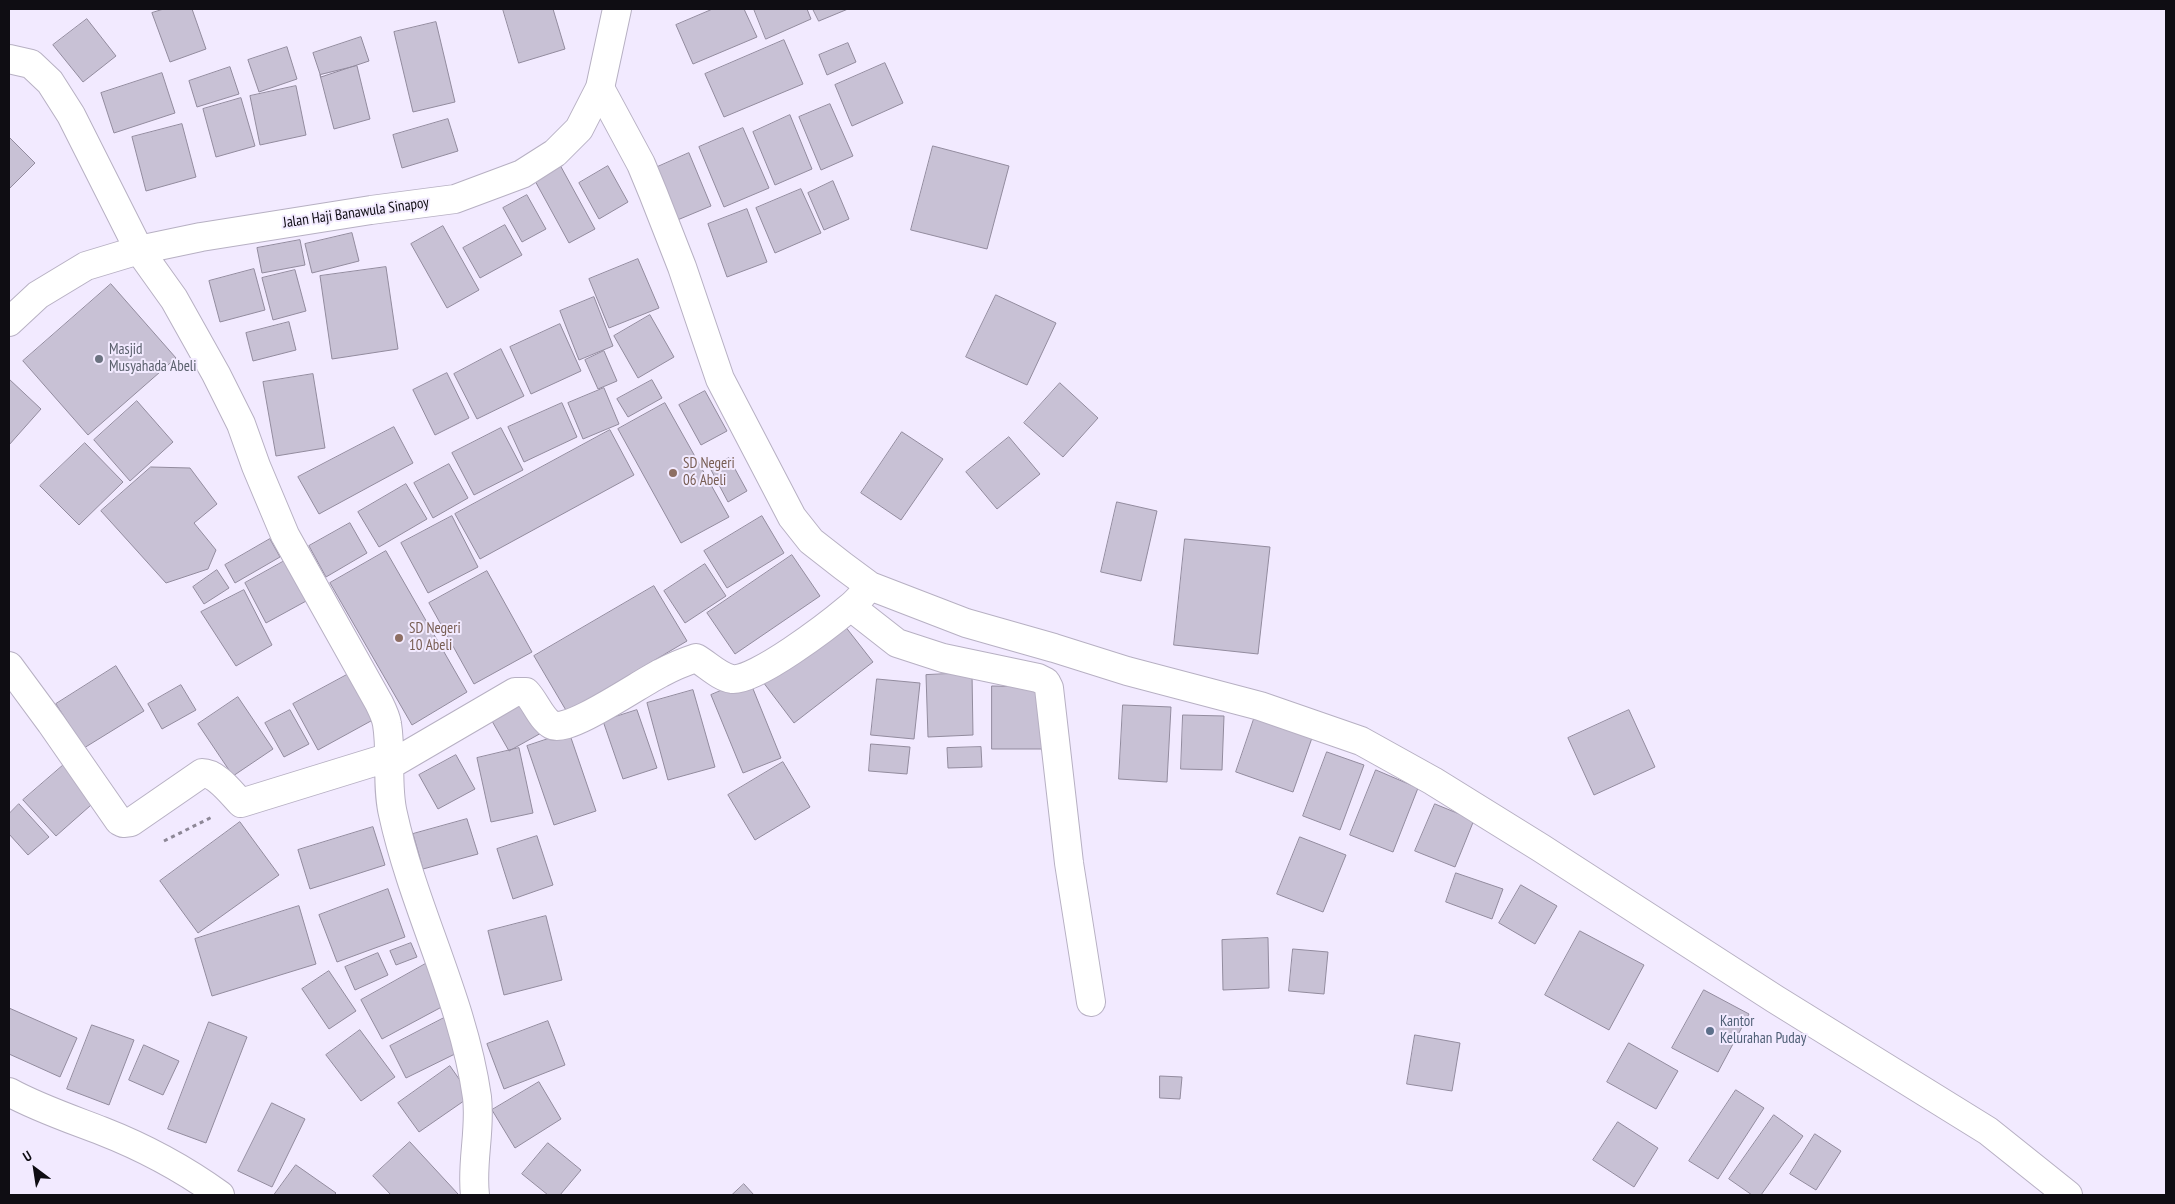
<!DOCTYPE html>
<style>
body{margin:0}
#map{position:relative;width:2175px;height:1204px;overflow:hidden;background:#f2eaff;font-family:"PT Sans Narrow",sans-serif}
canvas{display:block}
.frame{position:absolute;inset:0;border:10px solid #0f0d13;pointer-events:none}
.north{position:absolute;left:10px;top:1144px;width:50px;height:50px;-webkit-text-stroke:4px #f2eaff;paint-order:stroke;rotate:329deg;font-size:14px;font-weight:700;line-height:20px;text-align:center;color:#0f0d13}
.north::after{content:'';display:block;margin:auto;width:18px;height:22px;background:#0f0d13;clip-path:polygon(50% 0,100% 100%,50% 72%,0 100%)}
</style>
<div id="map">
<canvas width="2175" height="1204"></canvas>
<div class="frame"></div>
<div class="north">U</div>
</div>
<script>
const c = document.querySelector('canvas').getContext('2d');
c.lineJoin = 'round';
function fill(path, color) {
  c.fillStyle = color;
  c.fill(path, 'evenodd');
}
function strokePath(path, color, width, dash) {
  c.strokeStyle = color;
  c.lineWidth = width;
  c.lineCap = dash ? 'butt' : 'round';
  c.setLineDash(dash || []);
  c.stroke(path);
}
function drawText(font, color, halo, rows, align = 'center') {
  c.font = font + ' "PT Sans Narrow",sans-serif';
  c.lineWidth = 4;
  c.setLineDash([]);
  c.textBaseline = 'middle';
  c.strokeStyle = halo;
  c.fillStyle = color;
  for (const [text, x, y, turn = 0] of rows) {
    c.save();
    c.translate(x, y);
    c.rotate((+turn || 0) * Math.PI / 180);
    c.textAlign = isNaN(turn) ? turn : align;
    if (halo) c.strokeText(text, 0, 0);
    c.fillText(text, 0, 0);
    c.restore();
  }
}
const building = new Path2D(`
 M164 9H192L206 49 170 62 152 13Z
 M503 9H553L565 49 519 63Z
 M713 9H744L757 37 693 64 676 25Z
 M754 9H807L811 19 766 39Z
 M813 9H848L819 21Z
 M87 19 116 56 83 82 53 45Z
 M436 22 455 102 413 112 394 32Z
 M361 37 369 61 321 77 313 53Z
 M784 40 803 84 724 117 705 74Z
 M848 43 856 62 827 75 819 55Z
 M287 47 297 79 259 92 248 60Z
 M885 63 903 103 852 126 835 85Z
 M357 66 370 119 334 129 320 75Z
 M230 67 239 94 197 107 189 81Z
 M162 73 175 113 114 133 101 93Z
 M296 86 306 135 260 145 250 96Z
 M241 98 255 146 216 157 203 109Z
 M830 104 853 156 821 170 799 117Z
 M790 115 812 169 775 185 753 132Z
 M448 119 458 151 402 168 393 135Z
 M182 124 196 177 146 191 132 137Z
 M743 128 769 188 724 207 699 147Z
 M9 137 35 163 9 189Z
 M933 146 1009 166 987 249 911 230Z
 M689 153 711 206 675 221 653 169Z
 M560 165 595 229 569 243 534 179Z
 M608 166 628 202 599 219 579 183Z
 M833 181 849 219 824 230 808 193Z
 M801 189 821 233 775 253 756 208Z
 M527 195 546 229 522 242 503 208Z
 M747 209 767 262 727 277 708 224Z
 M505 225 522 255 480 278 463 248Z
 M443 226 479 290 447 308 411 244Z
 M352 233 359 261 312 273 305 244Z
 M300 240 305 265 262 273 257 248Z
 M638 259 659 308 609 328 589 279Z
 M386 267 398 349 332 359 320 276Z
 M254 269 265 310 220 322 209 281Z
 M295 270 306 311 273 320 262 278Z
 M111 284 176 358 88 435 23 361Z
 M996 295 1056 323 1027 385 966 357Z
 M594 297 613 346 579 360 560 311Z
 M650 315 674 357 638 378 614 336Z
 M289 322 296 350 253 361 246 333Z
 M560 324 581 371 531 394 510 347Z
 M501 349 524 396 477 419 454 374Z
 M604 351 617 381 598 389 585 360Z
 M447 373 469 418 435 435 413 390Z
 M313 374 325 448 276 456 263 382Z
 M9 379 41 409 9 445Z
 M652 380 662 398 628 417 617 399Z
 M1060 383 1098 418 1063 457 1024 423Z
 M604 388 619 424 583 439 568 403Z
 M705 391 727 431 701 445 679 405Z
 M137 401 173 442 130 481 94 440Z
 M562 403 577 437 524 462 508 427Z
 M665 403 729 517 681 543 618 429Z
 M394 427 413 463 319 514 298 477Z
 M501 428 523 470 474 495 452 453Z
 M610 430 634 475 480 559 455 514Z
 M902 432 943 459 901 520 861 493Z
 M1009 437 1040 474 997 509 966 472Z
 M85 443 123 482 79 525 40 486Z
 M729 458 747 491 728 502 710 468Z
 M449 464 468 498 433 518 414 483Z
 M151 467 190 468 217 504 194 523 216 550 208 569 166 583 101 511Z
 M406 484 427 519 379 547 358 512Z
 M1117 502 1157 511 1141 581 1101 572Z
 M452 516 478 567 428 593 401 543Z
 M762 516 784 553 727 588 704 551Z
 M350 523 367 553 326 577 309 546Z
 M270 539 280 557 235 583 225 565Z
 M1185 539 1270 547 1258 654 1174 645Z
 M386 551 467 692 412 725 330 583Z
 M792 555 820 596 735 654 707 613Z
 M288 559 308 600 266 623 245 583Z
 M705 564 726 596 685 623 664 591Z
 M217 570 229 588 204 604 193 587Z
 M487 571 532 652 474 684 429 603Z
 M654 586 687 641 567 712 534 656Z
 M244 590 272 645 236 666 201 612Z
 M841 621 873 662 794 723 763 682Z
 M116 666 144 711 84 748 56 704Z
 M356 670 380 716 318 750 293 704Z
 M972 673 973 735 928 737 926 675Z
 M749 679 781 758 743 773 711 695Z
 M877 679 920 683 914 739 871 735Z
 M181 685 196 710 162 729 148 704Z
 M992 686 1042 687V749H992Z
 M693 690 715 767 668 780 647 703Z
 M522 695 543 732 509 751 488 714Z
 M238 697 273 749 233 776 198 724Z
 M1123 705 1171 707 1167 782 1119 779Z
 M290 710 309 744 284 757 265 723Z
 M637 710 657 768 623 779 603 721Z
 M1629 710 1655 767 1594 795 1568 738Z
 M1183 715 1224 716 1222 770 1181 769Z
 M1255 716 1313 735 1293 792 1236 772Z
 M569 732 596 811 554 825 527 746Z
 M871 744 910 747 907 774 869 771Z
 M981 747 982 767 948 768 947 748Z
 M519 748 533 813 491 822 477 758Z
 M1327 752 1364 765 1340 830 1303 816Z
 M456 755 475 789 438 809 419 775Z
 M67 762 99 798 56 836 23 800Z
 M783 762 810 807 755 840 728 795Z
 M1376 770 1418 788 1393 852 1350 835Z
 M19 804 49 837 28 855 9 834V814Z
 M1435 804 1474 820 1455 867 1415 851Z
 M467 819 478 854 423 869 413 834Z
 M240 822 279 875 198 933 160 881Z
 M373 827 385 865 310 889 298 850Z
 M537 836 553 885 513 899 497 849Z
 M1300 837 1346 855 1323 912 1277 894Z
 M1456 873 1503 889 1492 919 1446 902Z
 M1521 885 1557 906 1535 944 1499 923Z
 M388 889 405 937 337 962 319 915Z
 M299 906 316 964 212 996 195 939Z
 M546 916 562 980 504 995 488 931Z
 M1580 931 1644 965 1609 1030 1545 995Z
 M1268 938 1269 988 1223 990 1222 940Z
 M411 943 417 957 396 965 390 951Z
 M1293 949 1328 952 1324 994 1289 991Z
 M378 953 388 975 355 990 345 967Z
 M429 962 451 1002 382 1039 361 1000Z
 M329 971 356 1011 329 1029 302 989Z
 M1704 990 1749 1014 1718 1072 1672 1048Z
 M9 1008 77 1038 60 1077 9 1054Z
 M444 1018 461 1051 406 1078 390 1046Z
 M548 1021 565 1065 504 1089 487 1044Z
 M209 1022 247 1037 206 1143 168 1129Z
 M92 1025 134 1040 109 1105 67 1089Z
 M360 1030 395 1077 361 1101 326 1055Z
 M1415 1035 1460 1043 1452 1091 1407 1084Z
 M1629 1043 1678 1071 1656 1109 1607 1082Z
 M144 1045 179 1061 163 1095 129 1080Z
 M450 1066 471 1096 419 1132 398 1103Z
 M1160 1076 1182 1077 1180 1099 1160 1098Z
 M539 1082 561 1119 515 1148 492 1110Z
 M1736 1090 1764 1108 1718 1179 1689 1161Z
 M272 1103 305 1119 272 1187 238 1171Z
 M1774 1115 1803 1136 1761 1195H1752L1729 1179Z
 M1618 1122 1658 1148 1634 1187 1593 1160Z
 M1815 1134 1841 1151 1816 1190 1790 1174Z
 M410 1142 458 1194 456 1195H391L373 1176Z
 M548 1143 581 1170 560 1195H548L522 1174Z
 M296 1165 336 1193 334 1195H274Z
 M744 1184 754 1195H732Z`);
const path = new Path2D(`
 M164 841 212 817`);
const minor = new Path2D(`
 M9 59 31 64 50 82 71 115 139 250 174 299 216 374 241 424 256 466 285 535 379 703C382 709 386 717 387 724 392 754 386 785 393 814 414 910 463 999 477 1097 481 1130 471 1163 475 1195
 M600 88 641 164 653 193 682 267 720 379 792 517 811 541 843 566 870 586 966 623 1054 648 1127 671 1260 706 1361 741 1433 781 1541 848 1775 999 1988 1131 2068 1195
 M851 607 897 643 943 658 1038 678 1046 682 1049 688 1069 863 1091 1002
 M9 666 51 723 119 821 123 823 131 822 202 773C217 773 231 793 241 803L390 757
 M390 765 515 692H526C535 701 541 719 552 725 568 734 642 682 661 673 672 667 684 662 696 658 707 664 719 677 732 679 755 682 830 624 849 608 857 602 863 594 870 586
 M9 1092C38 1108 71 1119 102 1131 143 1147 184 1169 220 1195`);
const trunk = new Path2D(`
 M9 322 38 295 86 266 139 250 201 237 371 210 455 199 522 174 555 153 579 129 600 88 617 9`);
const markers = [
 [99,359,5,"#6b7280"],
 [673,473,5,"#8d6e63"],
 [399,638,5,"#8d6e63"],
 [1710,1031,5,"#5c6f8a"]
];
const streetNames = [
 ["Jalan Haji Banawula Sinapoy",356,213,-8]
];
const worshipNames = [
 ["Masjid",109,350],
 ["Musyahada Abeli",109,367]
];
const educationNames = [
 ["SD Negeri",683,464],
 ["06 Abeli",683,481],
 ["SD Negeri",409,629],
 ["10 Abeli",409,646]
];
const serviceNames = [
 ["Kantor",1720,1022],
 ["Kelurahan Puday",1720,1039]
];
fill(building, '#c8c1d5');
strokePath(building, '#928b9e', 1);
strokePath(minor, '#b7b0c3', 30);
strokePath(trunk, '#b7b0c3', 30);
strokePath(path, '#8d8796', 3, [4, 4]);
strokePath(minor, '#fff', 28);
strokePath(trunk, '#fff', 28);
for (const [x, y, r, color] of markers) {
  const dot = new Path2D();
  dot.arc(x, y, r, 0, 2 * Math.PI);
  c.fillStyle = color;
  c.fill(dot);
  strokePath(dot, '#f2eaff', 2);
}
drawText('15px', '#0f0d13', '#f2eaff', streetNames);
drawText('15px', '#5b616d', '#f2eaff', worshipNames, 'left');
drawText('15px', '#785e54', '#f2eaff', educationNames, 'left');
drawText('15px', '#4e5e75', '#f2eaff', serviceNames, 'left');
</script>
